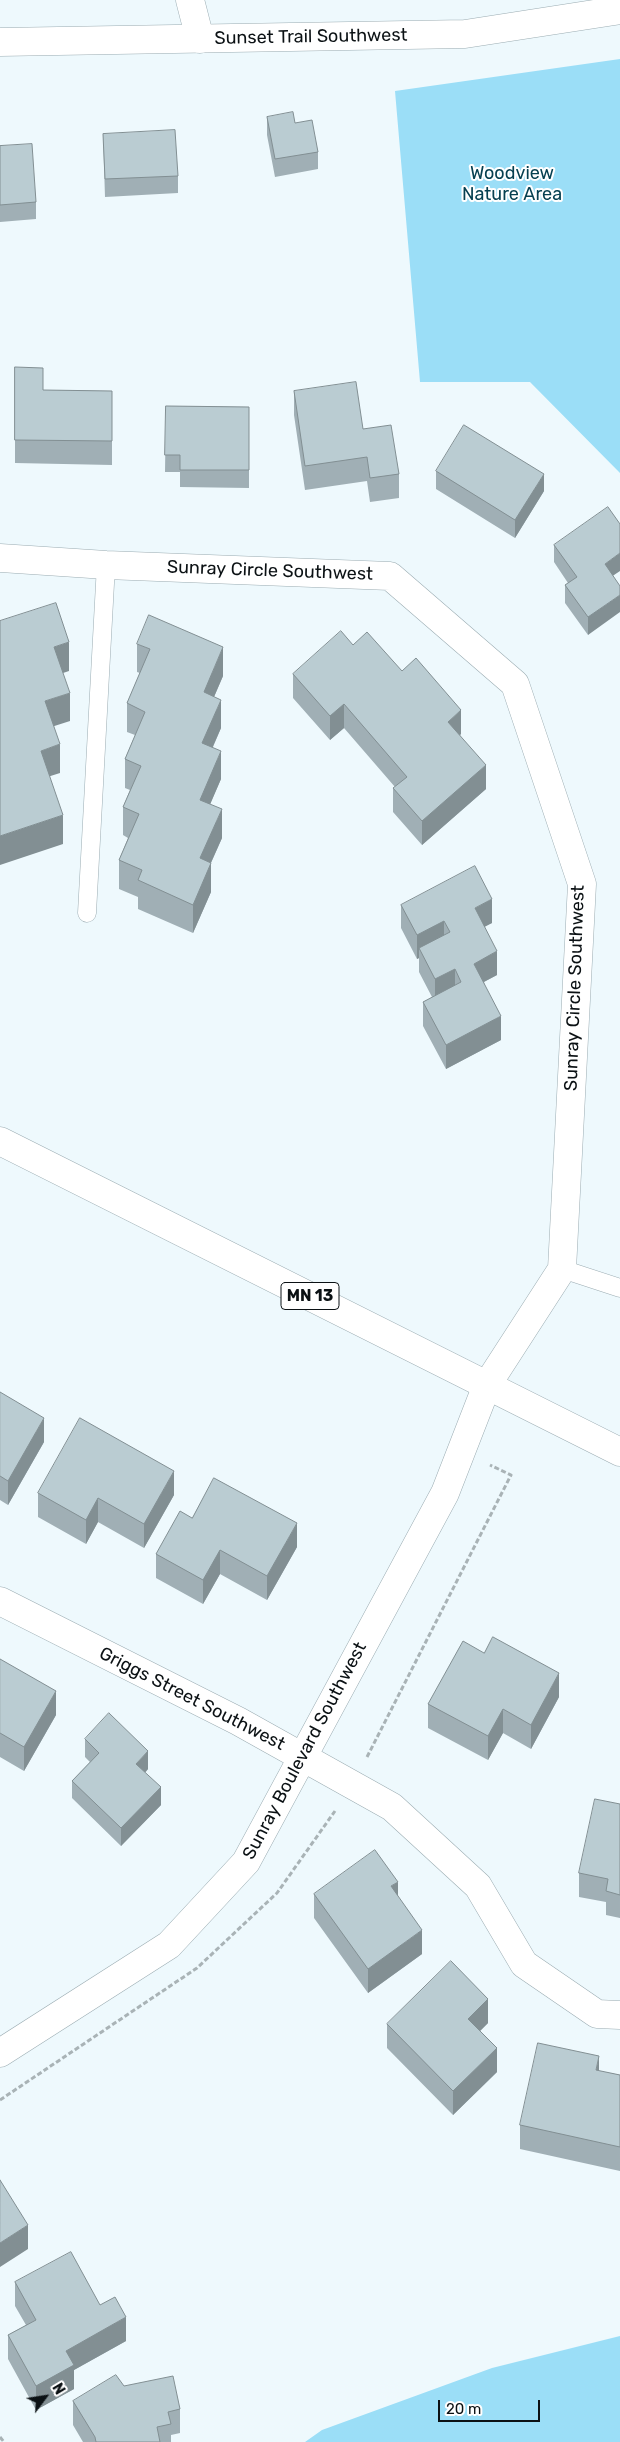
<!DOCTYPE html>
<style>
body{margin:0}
#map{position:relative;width:620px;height:2442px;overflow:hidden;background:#eef9fd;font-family:Rubik,sans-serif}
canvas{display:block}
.north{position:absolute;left:20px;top:2372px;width:50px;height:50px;-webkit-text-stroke:4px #fff;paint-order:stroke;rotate:59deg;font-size:14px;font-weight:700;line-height:20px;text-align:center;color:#0b1114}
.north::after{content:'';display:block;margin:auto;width:18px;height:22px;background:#0b1114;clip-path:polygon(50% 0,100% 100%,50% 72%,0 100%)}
.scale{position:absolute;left:438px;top:2400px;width:102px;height:22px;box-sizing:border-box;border:2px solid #0b1114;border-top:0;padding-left:6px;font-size:15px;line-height:18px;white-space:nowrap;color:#0b1114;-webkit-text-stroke:4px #fff;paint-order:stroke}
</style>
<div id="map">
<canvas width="620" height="2442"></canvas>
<div class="north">N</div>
<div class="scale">20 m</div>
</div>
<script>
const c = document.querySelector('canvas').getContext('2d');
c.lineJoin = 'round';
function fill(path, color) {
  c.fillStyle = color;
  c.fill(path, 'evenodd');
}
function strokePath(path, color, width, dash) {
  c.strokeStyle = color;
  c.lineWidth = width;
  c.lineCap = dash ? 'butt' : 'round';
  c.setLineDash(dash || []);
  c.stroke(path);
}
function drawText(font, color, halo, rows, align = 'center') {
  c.font = font + ' Rubik,sans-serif';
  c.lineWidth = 4;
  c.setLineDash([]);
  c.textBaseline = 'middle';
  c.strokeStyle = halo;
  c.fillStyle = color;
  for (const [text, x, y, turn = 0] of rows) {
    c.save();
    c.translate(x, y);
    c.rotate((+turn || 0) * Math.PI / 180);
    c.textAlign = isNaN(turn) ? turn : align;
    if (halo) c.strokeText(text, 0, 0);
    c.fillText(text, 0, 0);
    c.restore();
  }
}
const green = new Path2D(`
 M620 59V473L530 382H420L395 91Z
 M620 2336V2442H305L322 2430 492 2368Z`);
const path = new Path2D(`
 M367 1757 511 1475 490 1465
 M0 2100 197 1968 277 1893 335 1811
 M0 2437 4 2442`);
const service = new Path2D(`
 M87 913 106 565
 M562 1269 620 1288`);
const minor = new Path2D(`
 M190 0 200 39
 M0 558 106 565 390 576 515 684 582 884 562 1269 487 1385 445 1493 246 1862 169 1945 0 2053
 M0 1601 238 1721 392 1807 478 1886 524 1964 597 2014 620 2015`);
const tertiary = new Path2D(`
 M0 42 465 34 620 10`);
const primary = new Path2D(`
 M0 1141 620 1452`);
const wall = new Path2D(`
 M267 117 295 123 318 152V169L275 177 267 135Z
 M103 134 178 176V193L105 197Z
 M0 146 36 202V219L0 222Z
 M15 367 43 390 112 391V465L15 463Z
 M294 391 363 429 399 474V498L370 502 367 481 305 490 294 415Z
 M166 406 249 407V488L180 487V472H165Z
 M436 471 544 491 515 538 436 489Z
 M554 545 613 576 588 635 565 603V585L568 583 554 562Z
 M137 644 223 676 214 697 221 728 213 747 221 779 210 804 222 838 211 863V892L193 933 138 909V897L119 889V860L128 838 123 835V807L130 790 125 788V759L135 735 127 732V703L140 673 137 672Z
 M353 645 402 671 461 734 460 735 486 789 422 845 393 812V788L395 787 344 728 330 740 293 698V674Z
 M401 905 492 923 484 926 497 975 484 982 501 1040 446 1069 423 1026V1002L432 997 419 972V958L417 959 401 928Z
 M0 1392 44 1442 8 1505 0 1500Z
 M38 1493 174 1495 144 1548 98 1522 86 1544 38 1517Z
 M192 1518 297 1547 267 1600 220 1574 203 1604 156 1578V1554Z
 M0 1659 56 1715 24 1771 0 1757Z
 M559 1697 531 1749 503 1733 488 1760 428 1728V1704Z
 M85 1739 148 1769 145 1773 161 1805 121 1846 72 1798V1781L90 1762 85 1757Z
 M620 1804V1918L606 1915V1902L579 1897V1873Z
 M314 1894 422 1954 368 1993 314 1918Z
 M488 2023 480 2031 497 2072 453 2115 387 2048V2024Z
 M599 2071 620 2075V2171L520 2149V2125Z
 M15 2282 100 2305 126 2341 74 2370V2389L36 2410 8 2359V2335L26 2325 15 2306Z
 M73 2401 180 2409V2433L171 2435V2442H83L73 2425Z`);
const shadedWall = new Path2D(`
 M544 474V491L515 538V520Z
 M620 553V571L605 581V564Z
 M620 595V612L588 635V617Z
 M69 642V671L54 676V647Z
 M223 647V676L204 720V692Z
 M70 693V721L45 729V701Z
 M221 700V728L202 771V743Z
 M344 704V728L330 740V716Z
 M461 710V734L448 745V722Z
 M60 744V773L41 779V751Z
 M221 751V779L200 828V800Z
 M486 765V789L422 845V821Z
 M222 809V838L200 887V858Z
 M63 815V844L0 865V836Z
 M211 863V892L193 933V905Z
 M492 899V923L475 932V908Z
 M444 921V944L419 948V958L417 959V935Z
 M497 951V975L474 987V964Z
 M455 969V993L435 1003V979Z
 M501 1016V1040L446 1069V1045Z
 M44 1418V1442L8 1505V1481Z
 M174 1471V1495L144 1548V1524Z
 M98 1498V1522L86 1544V1520Z
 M297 1523V1547L267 1600V1576Z
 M220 1550V1574L203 1604V1580Z
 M559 1673V1697L531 1749V1725Z
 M56 1691V1715L24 1771V1747Z
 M503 1709V1733L488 1760V1736Z
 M148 1751V1769L136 1782V1764Z
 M161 1787V1805L121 1846V1828Z
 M398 1882V1906L391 1886Z
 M422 1930V1954L368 1993V1969Z
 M488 1999V2023L468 2043V2019Z
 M497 2048V2072L453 2115V2091Z
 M599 2056V2080L596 2070Z
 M28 2225V2249L0 2267V2243Z
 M126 2317V2341L74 2370V2389L36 2410V2386L66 2351Z`);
const building = new Path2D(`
 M293 112 295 123 312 120 318 152 275 159 267 117Z
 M175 130 178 176 105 179 103 134Z
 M32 144 36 202 0 205V146Z
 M15 367 43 368V390L112 391V441L15 440Z
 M356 382 363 429 391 425 399 474 370 478 367 457 305 466 294 391Z
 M166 406 249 407V470H180V455H165Z
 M464 425 544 474 515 520 436 471Z
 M608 507 620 524V553L605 564 620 586V595L588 617 565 585 577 577 554 545Z
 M56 603 69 642 54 647 70 693 45 701 60 744 41 751 63 815 0 836V621Z
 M149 615 223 647 204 692 221 700 202 743 221 751 200 800 222 809 200 858 211 863 193 905 138 880 142 870 119 860 139 814 123 807 141 766 125 759 145 712 127 703 150 649 137 644Z
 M341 631 353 645 367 632 402 671 416 658 461 710 448 722 486 765 422 821 393 788 407 777 344 704 330 716 293 674Z
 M475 866 492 899 475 908 497 951 474 964 501 1016 446 1045 423 1002 461 982 455 969 435 979 419 948 450 932 444 921 417 935 401 905Z
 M0 1392 44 1418 8 1481 0 1476Z
 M80 1418 174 1471 144 1524 98 1498 86 1520 38 1493Z
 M214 1478 297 1523 267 1576 220 1550 203 1580 156 1554 180 1511 192 1518Z
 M493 1637 559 1673 531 1725 503 1709 488 1736 428 1704 463 1641 484 1653Z
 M0 1659 56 1691 24 1747 0 1733Z
 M109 1713 148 1751 136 1764 161 1787 121 1828 72 1781 99 1753 85 1739Z
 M595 1799 620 1804V1895L606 1891 608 1879 579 1873Z
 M375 1850 398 1882 391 1886 422 1930 368 1969 314 1894Z
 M451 1961 488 1999 468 2019 497 2048 453 2091 387 2024Z
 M538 2043 599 2056 596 2070 620 2075V2147L520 2125Z
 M0 2180 28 2225 0 2243Z
 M71 2252 100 2305 115 2297 126 2317 66 2351 74 2365 36 2386 8 2335 36 2320 15 2282Z
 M116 2375 124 2386 173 2376 180 2409 168 2412 171 2424 157 2427 160 2442H96L95 2437 73 2401Z`);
const shields = [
 [310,1296,58]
];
const shieldNames = [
 ["MN 13",310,1296]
];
const streetNames = [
 ["Sunset Trail Southwest",311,37,-1],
 ["Sunray Circle Southwest",270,571,2],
 ["Sunray Circle Southwest",575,988,-88],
 ["Griggs Street Southwest",192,1699,27],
 ["Sunray Boulevard Southwest",305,1751,-62]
];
const parkNames = [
 ["Woodview",512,174],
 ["Nature Area",512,195]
];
fill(green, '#9bdef7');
strokePath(service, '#9bacb2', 19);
strokePath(minor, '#9bacb2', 29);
strokePath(tertiary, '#9bacb2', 29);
strokePath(primary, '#9bacb2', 29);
strokePath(path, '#a9b3b6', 3, [5, 2.5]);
strokePath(service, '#fff', 18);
strokePath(minor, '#fff', 28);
strokePath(tertiary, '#fff', 28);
strokePath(primary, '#fff', 28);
fill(wall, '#a0afb5');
fill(shadedWall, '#828f93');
fill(building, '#baccd2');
strokePath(building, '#828f93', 1);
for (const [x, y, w] of shields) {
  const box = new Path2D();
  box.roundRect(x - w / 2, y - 13.5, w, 27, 4);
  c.fillStyle = '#fff';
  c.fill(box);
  strokePath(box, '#0b1114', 1);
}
drawText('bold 16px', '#0b1114', null, shieldNames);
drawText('18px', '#0b1114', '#fff', streetNames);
drawText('18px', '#064051', '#fff', parkNames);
</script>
